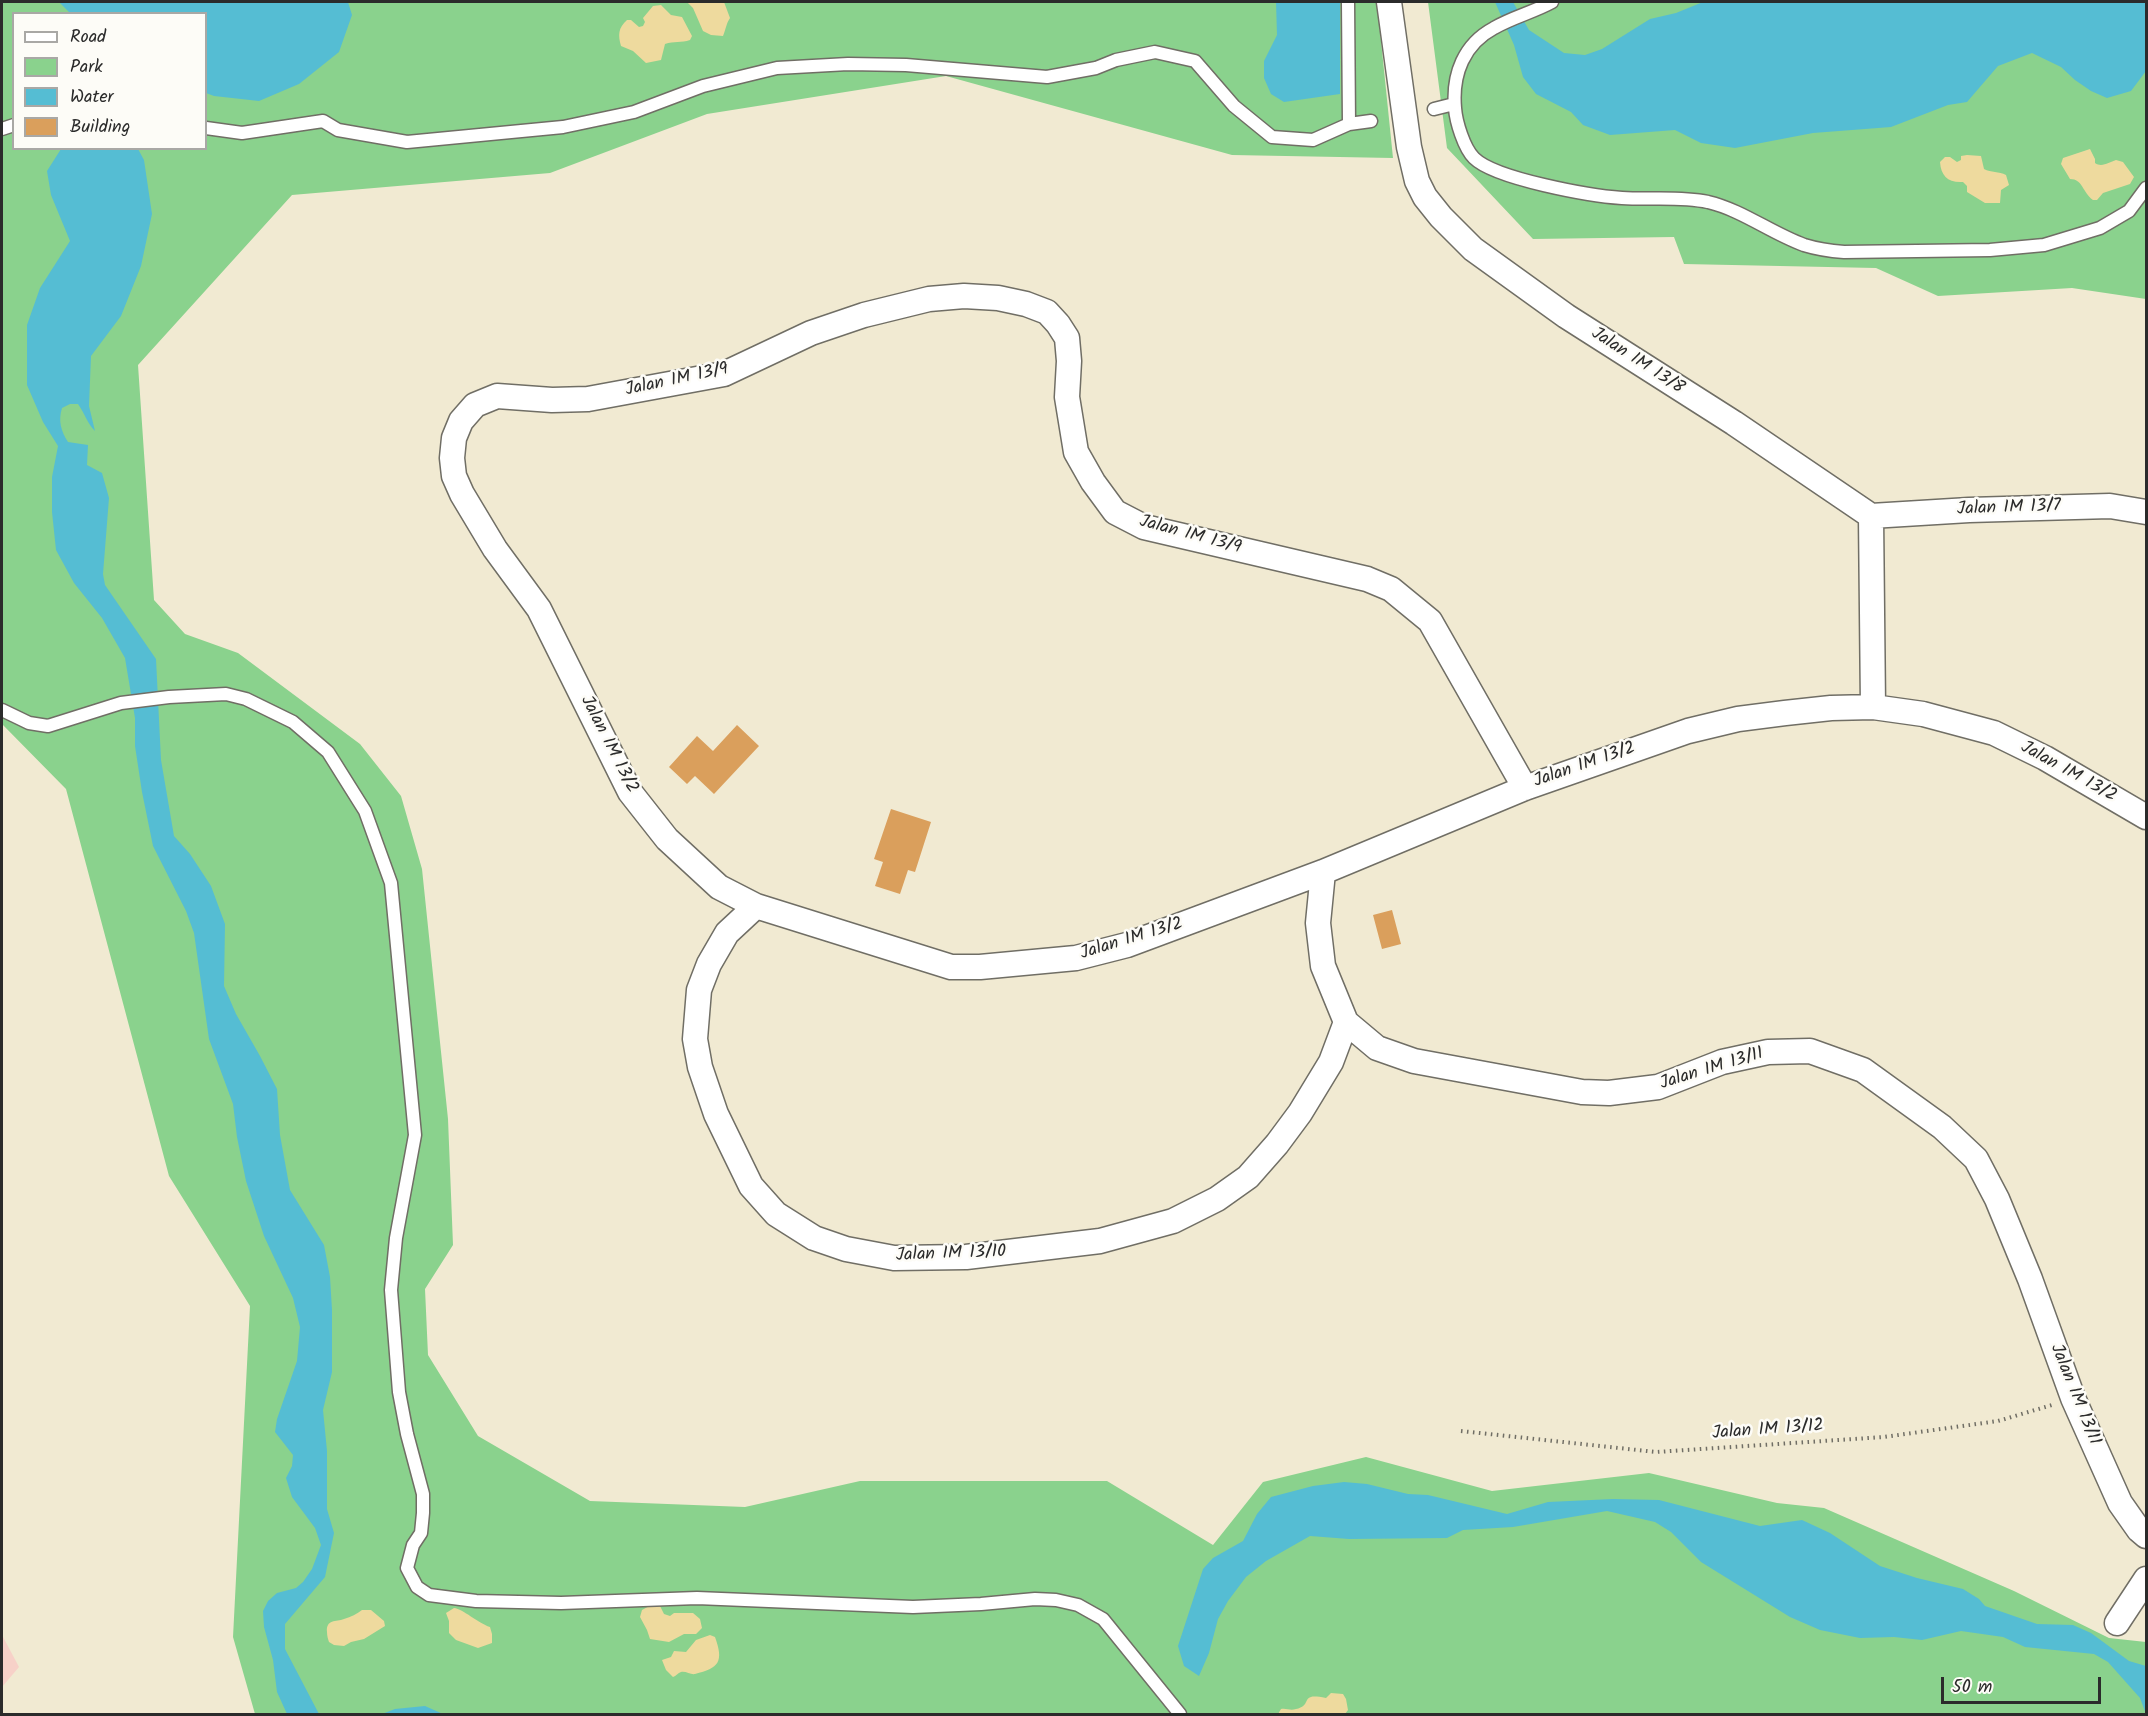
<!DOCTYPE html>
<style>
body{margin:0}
#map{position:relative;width:2148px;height:1716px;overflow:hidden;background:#f1ead2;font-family:Kalam,sans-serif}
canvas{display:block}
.frame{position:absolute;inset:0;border:3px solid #2b2b2b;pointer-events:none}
.legend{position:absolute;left:12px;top:12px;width:195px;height:138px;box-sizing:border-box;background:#fdfcf7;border:2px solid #a9a8a5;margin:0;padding:8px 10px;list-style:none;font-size:18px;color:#2b2b2b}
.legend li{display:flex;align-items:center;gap:12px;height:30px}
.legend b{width:30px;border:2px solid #a9a8a5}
.scale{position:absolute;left:1941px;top:1677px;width:160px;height:27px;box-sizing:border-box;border:3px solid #2b2b2b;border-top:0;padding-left:8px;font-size:18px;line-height:21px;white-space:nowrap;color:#2b2b2b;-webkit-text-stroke:4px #fdfcf7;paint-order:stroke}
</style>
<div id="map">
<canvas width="2148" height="1716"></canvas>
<div class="frame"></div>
<ul class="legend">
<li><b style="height:8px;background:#fff"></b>Road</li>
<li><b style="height:16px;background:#8ad28d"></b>Park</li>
<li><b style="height:16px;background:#55bdd3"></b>Water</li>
<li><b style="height:16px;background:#da9f5c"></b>Building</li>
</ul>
<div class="scale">50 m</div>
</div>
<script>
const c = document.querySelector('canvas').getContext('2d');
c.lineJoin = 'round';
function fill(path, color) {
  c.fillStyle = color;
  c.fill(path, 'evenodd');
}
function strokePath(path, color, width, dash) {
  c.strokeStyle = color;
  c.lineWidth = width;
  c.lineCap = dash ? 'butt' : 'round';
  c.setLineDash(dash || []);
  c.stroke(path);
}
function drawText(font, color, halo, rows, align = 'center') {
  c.font = font + ' Kalam,sans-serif';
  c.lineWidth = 5;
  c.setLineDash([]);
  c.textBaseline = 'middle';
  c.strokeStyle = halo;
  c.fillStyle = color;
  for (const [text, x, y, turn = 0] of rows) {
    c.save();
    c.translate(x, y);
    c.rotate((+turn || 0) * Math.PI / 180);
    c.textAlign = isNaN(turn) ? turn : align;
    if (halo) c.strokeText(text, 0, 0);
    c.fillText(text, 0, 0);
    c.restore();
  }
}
const built = new Path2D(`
 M2 1635 19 1667 2 1687Z`);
const green = new Path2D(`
 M2 2H1377L1393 158 1232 155 946 76 707 114 550 173 292 195 138 365 154 600 185 634 238 653 360 744 401 796 422 869 448 1119 453 1245 425 1289 428 1355 478 1436 590 1501 745 1507 860 1481H1107L1213 1545 1263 1482 1366 1457 1492 1491 1649 1473 1777 1503 1824 1508 2014 1591 2109 1638 2146 1642V1714H255L233 1637 250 1306 169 1176 66 789 2 724ZM14 14H206V148H14Z
 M1428 2H2146V299L2072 288 1938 296 1876 268 1684 264 1674 237 1533 239 1447 148Z`);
const sand = new Path2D(`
 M687 2H724L730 18C726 24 726 29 723 36L711 35 703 31 693 8Z
 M661 5 671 15 682 17 692 36 690 40C681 43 674 41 665 44L661 60 646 63 633 51 621 46C618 35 618 28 627 20H631L639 27 643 26 645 22 643 18 653 6Z
 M2090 149 2095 159V163C2102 168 2109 162 2116 160L2123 162 2134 177 2130 184 2103 193 2097 200H2093C2082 192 2083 179 2070 179L2061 164 2063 158Z
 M1967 155 1981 156 1984 169C1991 173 1999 171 2006 175L2009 185 2001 190 2000 203H1985L1967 192V186L1963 182C1948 183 1941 176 1940 162L1945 157H1950L1957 162 1961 160V156Z
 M653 1604 660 1606 664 1614 670 1616 674 1613H693L700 1619 702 1628 696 1634H684L669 1642 650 1639 647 1630 640 1617 642 1610Z
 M454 1608C463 1609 478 1623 490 1627L492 1634V1643L478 1648 456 1640 449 1633V1621L446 1613Z
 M362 1610H371L384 1621 385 1626 364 1639 351 1642 344 1646 334 1645 329 1642C328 1639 327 1636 327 1632 326 1619 336 1622 344 1619 351 1617 357 1614 362 1610Z
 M710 1635 715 1637C724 1662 719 1668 695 1674 691 1675 686 1671 681 1672 678 1673 676 1676 673 1677L666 1670 662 1660 671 1657 674 1651 686 1652 696 1640Z
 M1331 1693 1343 1694 1346 1699 1348 1710 1345 1714H1278L1281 1709C1287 1708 1290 1711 1296 1709 1314 1705 1298 1692 1326 1698Z`);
const water = new Path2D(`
 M59 2H348L352 15 339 52 299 84 259 101 214 96 206 93V14L70 13Z
 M1276 2H1340V94L1284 102 1271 94 1264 78V61L1277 35Z
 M1495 2H1513L1529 30 1564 53 1585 55 1602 49 1650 19 1676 13 1703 2H2146V71L2131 91 2107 98 2091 91 2075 80 2061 67 2032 53 1998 66 1967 102 1948 105 1891 127 1813 133 1735 148 1701 143 1675 130 1610 135 1583 125 1571 112 1536 94 1523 77 1514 45Z
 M61 149H138L144 160 152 214 141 266 121 316 91 356 89 406 95 431C87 423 85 414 78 404H70L62 408C58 421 61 431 68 442L88 445 87 465 102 473 109 498 103 574 105 585 156 659 161 760 174 836 190 854 211 886 225 924 224 986 236 1014 260 1056 277 1089 280 1135 290 1190 324 1245 330 1277 332 1310V1372L323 1410 327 1451V1509L334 1533 325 1577 285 1624V1649L319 1714H287L277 1692 273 1660 264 1627 263 1611 268 1601 277 1593 296 1588 303 1582 312 1569 321 1545 315 1528 292 1497 286 1478 292 1466 293 1455 275 1432 277 1419 297 1361 300 1327 293 1298 264 1236 246 1181 237 1137 233 1104 209 1039 194 933 186 911 153 846 142 792 135 746V718L125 658 102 618 74 583 56 550 52 512V477L58 446 43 422 27 385V325L40 288 70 241 51 195 47 171Z
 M1344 1482 1367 1484 1408 1494 1428 1495 1507 1514 1548 1502 1613 1499 1659 1500 1760 1526 1802 1520 1830 1533 1880 1566 1917 1578 1963 1589 1979 1599 1985 1606 2037 1624 2073 1625 2091 1633 2129 1661 2146 1666V1714L2140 1698 2108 1662 2094 1654 2025 1647 2003 1637 1961 1631 1922 1640 1894 1637 1860 1638 1820 1630 1790 1617 1701 1562 1671 1532 1655 1522 1607 1511 1513 1527 1463 1530 1447 1538 1349 1539 1310 1536 1266 1561 1246 1577 1228 1601 1218 1619 1209 1653 1199 1676 1184 1666 1178 1646 1203 1569 1213 1558 1243 1541 1257 1514 1271 1497 1313 1486Z
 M425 1706 443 1714H382L395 1709Z`);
const building = new Path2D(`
 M737 725 759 746 714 794 695 776 687 784 669 767 697 736 713 751Z
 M891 809 931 822 915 872 908 870 900 894 875 886 883 862 874 859Z
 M1392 910 1401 944 1382 949 1373 915Z`);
const path = new Path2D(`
 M1461 1431 1656 1452 1884 1437 1998 1421 2052 1405`);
const lane = new Path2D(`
 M1552 2C1534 12 1513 17 1494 28 1464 44 1452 74 1455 108 1456 122 1464 148 1474 158 1495 179 1591 196 1622 198 1651 200 1679 196 1708 202 1742 210 1771 233 1804 245 1817 249 1830 251 1844 252L1990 250 2044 245 2100 228 2129 211 2146 188
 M1434 109 1454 104
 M1349 124 1371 121
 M206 128 242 133 323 121 338 130 407 142 563 127 634 112 703 86 777 68 848 64 906 65 1047 77 1096 68 1116 60 1155 52 1195 61 1234 106 1272 137 1313 140 1349 124 1348 2
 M2 129 14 125
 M2 710 29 723 48 726 121 703 169 697 226 694 246 699 293 722 328 752 365 811 391 883 415 1135 396 1238 391 1290 399 1392 407 1434 423 1494V1513L421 1533 413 1545 407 1568 417 1587 429 1595 476 1601 561 1603 697 1598 913 1607 981 1604 1035 1599 1056 1600 1078 1605 1103 1619 1180 1714`);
const street = new Path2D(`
 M1389 2 1409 147 1417 181 1425 197 1441 217 1473 249 1566 316 1734 423 1871 516 1873 707
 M1871 516 1969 510 2110 506 2146 512
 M1525 788 1430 621 1391 589 1367 579 1144 527 1115 512 1093 482 1076 452 1067 397 1069 361 1067 338 1058 324 1047 312 1026 304 998 298 964 296 929 299 864 315 811 333 724 374 588 399 552 400 497 396 475 405 461 421 454 438 452 458 454 476 462 494 495 549 539 609 630 792 667 839 719 887 756 906 951 967H980L1076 958 1127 945 1323 872 1525 788 1688 731 1738 719 1785 713 1831 708 1873 707 1923 714 1994 733 2045 758 2146 817
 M1323 872 1318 923 1323 966 1346 1022 1377 1048 1414 1061 1582 1092 1609 1093 1658 1087 1722 1062 1768 1052 1810 1051 1863 1070 1942 1127 1976 1159 1997 1199 2030 1279 2073 1398 2120 1503 2139 1530 2146 1536
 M756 906 727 933 709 964 699 990 695 1039 700 1067 716 1114 751 1186 776 1214 814 1238 846 1249 894 1258 966 1257 1100 1241 1173 1221 1217 1199 1248 1177 1277 1144 1300 1113 1331 1062 1346 1022
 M2117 1623 2146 1579`);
const streetNames = [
 ["Jalan IM 13/8",1637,362,33],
 ["Jalan IM 13/9",677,381,-12],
 ["Jalan IM 13/7",2009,509,-2],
 ["Jalan IM 13/9",1190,536,15],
 ["Jalan IM 13/2",608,745,63],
 ["Jalan IM 13/2",1585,766,-19],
 ["Jalan IM 13/2",2068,773,29],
 ["Jalan IM 13/2",1132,940,-17],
 ["Jalan IM 13/11",1712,1070,-17],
 ["Jalan IM 13/10",951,1255,-2],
 ["Jalan IM 13/11",2074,1395,68],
 ["Jalan IM 13/12",1768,1431,-4]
];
fill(built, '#f7d1c8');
fill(green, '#8ad28d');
fill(sand, '#eeda9e');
fill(water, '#55bdd3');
fill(building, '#da9f5c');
strokePath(lane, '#706e65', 15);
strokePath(street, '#706e65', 27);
strokePath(path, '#706e65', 4, [1.5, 4.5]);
strokePath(lane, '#fff', 12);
strokePath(street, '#fff', 24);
drawText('18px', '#2b2b2b', '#fdfcf7', streetNames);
</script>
